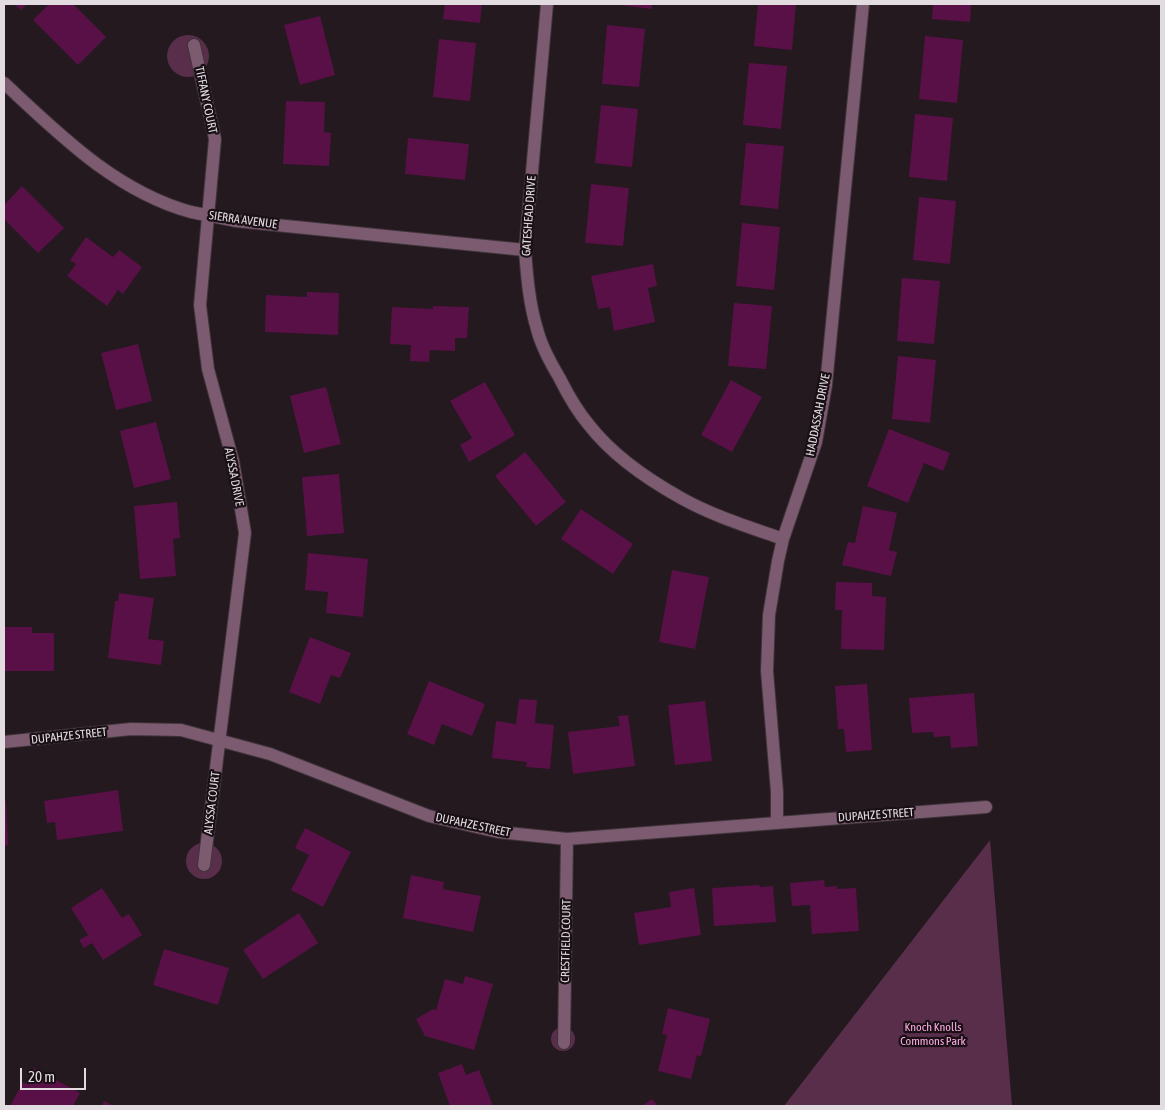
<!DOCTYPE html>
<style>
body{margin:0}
#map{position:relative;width:1165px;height:1110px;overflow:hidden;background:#23191f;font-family:"Asap Condensed",sans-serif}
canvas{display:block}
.frame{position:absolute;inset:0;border:5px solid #e2dbdf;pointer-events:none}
.scale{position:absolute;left:20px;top:1068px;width:66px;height:22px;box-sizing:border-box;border:2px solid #e2dbdf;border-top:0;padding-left:6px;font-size:15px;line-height:18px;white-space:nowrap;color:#e2dbdf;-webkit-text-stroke:4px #191016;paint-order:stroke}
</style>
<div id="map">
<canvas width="1165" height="1110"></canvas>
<div class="frame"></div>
<div class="scale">20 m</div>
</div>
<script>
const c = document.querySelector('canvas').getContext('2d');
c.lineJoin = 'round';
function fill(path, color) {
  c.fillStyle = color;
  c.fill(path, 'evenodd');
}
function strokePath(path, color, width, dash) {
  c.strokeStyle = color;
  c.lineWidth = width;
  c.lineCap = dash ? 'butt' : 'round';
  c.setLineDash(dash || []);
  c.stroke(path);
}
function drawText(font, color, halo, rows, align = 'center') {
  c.font = font + ' "Asap Condensed",sans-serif';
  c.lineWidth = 4.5;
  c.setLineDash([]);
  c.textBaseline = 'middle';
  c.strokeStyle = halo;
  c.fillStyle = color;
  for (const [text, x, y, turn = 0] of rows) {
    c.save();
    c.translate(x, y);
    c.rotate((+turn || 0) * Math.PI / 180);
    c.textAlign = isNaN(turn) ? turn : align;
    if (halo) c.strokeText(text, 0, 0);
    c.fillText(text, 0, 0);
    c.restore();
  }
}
const green = new Path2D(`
 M167 56a21 21 0 1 1 42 0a21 21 0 1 1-42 0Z
 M990 840 1012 1106H784Z
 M186 861a18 18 0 1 1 36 0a18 18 0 1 1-36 0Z
 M551 1039a12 12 0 1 1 24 0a12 12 0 1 1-24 0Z`);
const building = new Path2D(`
 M14 4H27L21 10Z
 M49 4H73L106 37 78 65 33 20Z
 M445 4H482L480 23 443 19Z
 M619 4H652V9L619 5Z
 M758 4H796L792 50 754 46Z
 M933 4H971L970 22 932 19Z
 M320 16 335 75 300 85 284 25Z
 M607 25 645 29 639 87 602 84Z
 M925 36 963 40 957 103 919 99Z
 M439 39 476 43 470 101 433 97Z
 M749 63 787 66 781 129 743 125Z
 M286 101 325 102 324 132 331 133 329 166 283 164Z
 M601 105 638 109 632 167 595 163Z
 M915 114 953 118 947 181 909 177Z
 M408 138 469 144 465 180 405 174Z
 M746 143 784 146 778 209 740 205Z
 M591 184 629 188 623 246 585 243Z
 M22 186 64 228 38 253 4 219V205Z
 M919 197 956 201 950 264 913 260Z
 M742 223 780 227 774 290 736 286Z
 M86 237 113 257 119 250 142 267 123 294 118 290 107 306 67 276 76 264 70 260Z
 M653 264 657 286 648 288 655 322 614 331 610 307 598 309 591 276Z
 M902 278 940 281 934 344 897 341Z
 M307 292 339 293 338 335 265 332 266 295 307 297Z
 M734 303 772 306 766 369 728 366Z
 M433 306 469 307 467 338H455V351L430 350 429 362 410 361 411 345 390 344 392 307 433 309Z
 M138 344 152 401 116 410 101 353Z
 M898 356 936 360 930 423 892 419Z
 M731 380 762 397 732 452 701 435Z
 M485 382 515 435 469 462 460 445 472 438 450 401Z
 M326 387 341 444 304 453 290 396Z
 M156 422 171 479 134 488 120 431Z
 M889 429 950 453 943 471 924 463 908 503 867 486Z
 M525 452 566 502 536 526 495 476Z
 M339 474 344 533 307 536 302 477Z
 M177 502 180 538 173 539 176 576 140 579 134 506Z
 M863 506 897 513 889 550 897 552 891 576 842 565 848 542 855 543Z
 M581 509 633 544 613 574 561 539Z
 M308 553 368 559 363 617 326 613 328 592 305 590Z
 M672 570 709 577 695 649 659 642Z
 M836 582 872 583V596L886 597 884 650 841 649 842 610H835Z
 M119 593 154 598 148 639 164 641 161 665 108 658 115 601H118Z
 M4 627H32V633H54V671H4Z
 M310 637 351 653 340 678 331 675 320 704 289 692Z
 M429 681 485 704 472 736 442 724 434 745 407 734Z
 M867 684 872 750 846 752 844 729H838L835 686Z
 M974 693 978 746 951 748 950 736 934 737 933 732 912 733 909 698Z
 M519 699 537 700 535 723 554 725 550 769 526 767 527 762 492 758 496 721 516 724Z
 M705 701 712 761 675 765 668 705Z
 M628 715 635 766 573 774 568 732 620 726 618 716Z
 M118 790 123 831 57 840 55 822 47 823 44 801Z
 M4 801H6L8 845 4 846Z
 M305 828 351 852 323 907 291 890 309 855 295 848Z
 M411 875 444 882 443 889 481 896 473 932 403 918Z
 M824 880 825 887 837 886V889L856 888 859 931 812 934 810 905 792 906 790 883Z
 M759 885 760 887 773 886 776 922 714 926 712 888Z
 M102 888 122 918 129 914 142 935 103 960 92 943 84 948 79 940 88 935 71 908Z
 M694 888 701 935 639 945 634 913 671 907 669 892Z
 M299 913 318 943 263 979 243 950Z
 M164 949 229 968 218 1005 153 985Z
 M465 976 493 984 474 1050 425 1036 416 1019 433 1009 436 1010 445 979 463 984Z
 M668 1008 710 1019 701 1056 697 1055 691 1079 658 1071 667 1035 662 1034Z
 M462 1064 466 1075 479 1070 493 1106H450L438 1073Z
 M34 1068 80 1093 73 1106H10L23 1082 26 1084Z
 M652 1099 658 1106H642Z
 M104 1101 114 1106H102Z`);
const minor = new Path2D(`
 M547 4 525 250C527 276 529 303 537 329 541 345 550 362 559 377 567 393 577 411 589 425 613 456 647 479 681 498 713 516 749 527 783 539
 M194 45 215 139 200 305 208 369 233 461 245 533 204 865
 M4 83C59 134 115 191 191 212 206 215 221 218 236 221L525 250
 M4 742 131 729 181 730 270 754 429 816 498 832 567 839 986 807
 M777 822V792L767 671 769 615 778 561 783 539 816 442 826 385 863 4
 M564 1043 567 839`);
const streetNames = [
 ["TIFFANY COURT",206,100,78],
 ["GATESHEAD DRIVE",529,216,-86],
 ["SIERRA AVENUE",243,220,8],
 ["HADDASSAH DRIVE",818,415,-79],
 ["ALYSSA DRIVE",234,477,79],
 ["DUPAHZE STREET",69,736,-6],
 ["ALYSSA COURT",212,803,-83],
 ["DUPAHZE STREET",876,815,-4],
 ["DUPAHZE STREET",473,825,12],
 ["CRESTFIELD COURT",566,941,-89]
];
const parkNames = [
 ["Knoch Knolls",933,1027],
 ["Commons Park",933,1041]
];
fill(green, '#592e4b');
fill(building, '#591047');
strokePath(minor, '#3e343a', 14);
strokePath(minor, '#7c5a70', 12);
drawText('12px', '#e2dbdf', '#191016', streetNames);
drawText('12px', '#feaae2', '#191016', parkNames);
</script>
